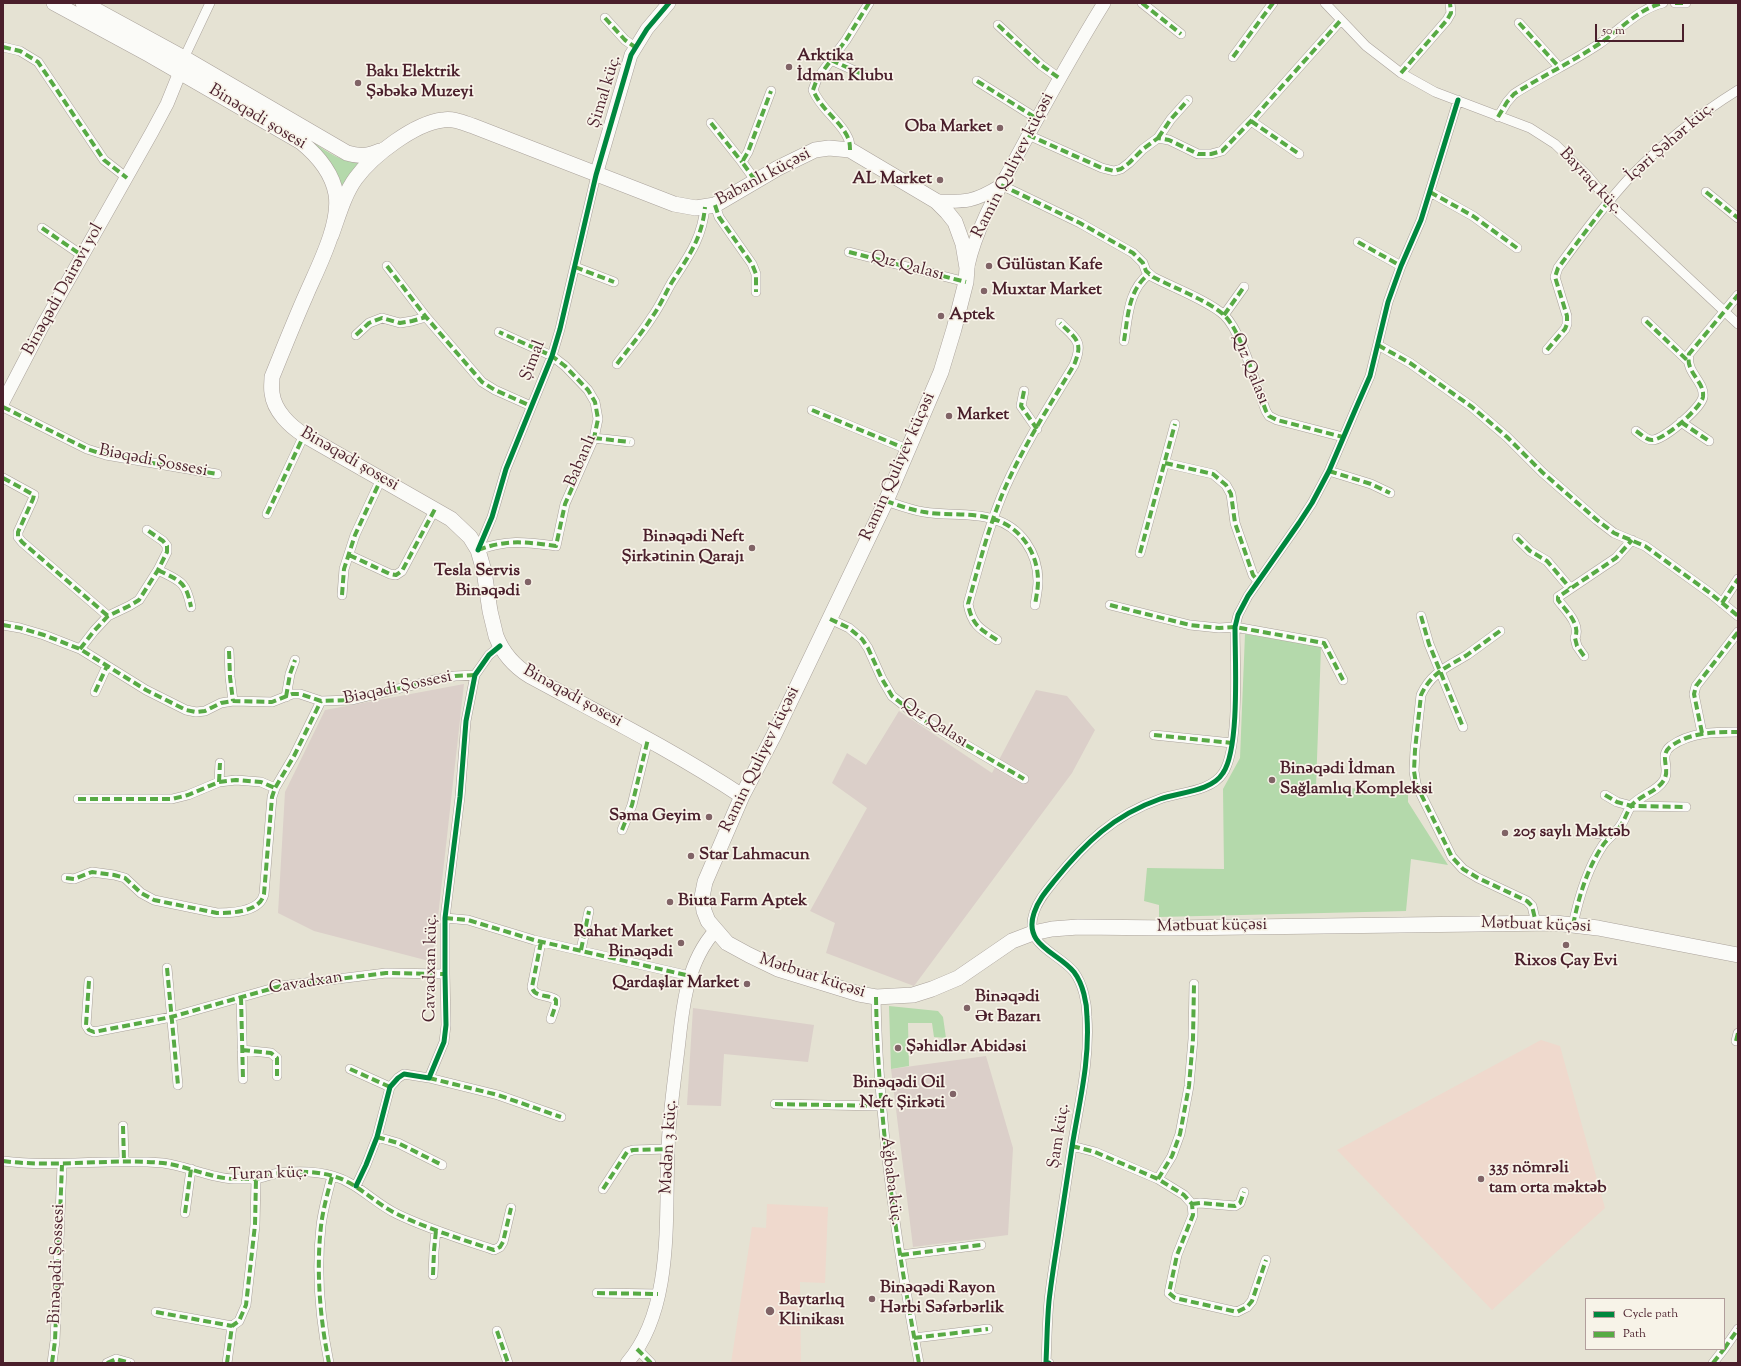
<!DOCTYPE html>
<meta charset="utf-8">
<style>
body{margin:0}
#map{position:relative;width:1741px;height:1366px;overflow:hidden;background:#e5e2d3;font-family:"Sorts Mill Goudy",serif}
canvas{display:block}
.frame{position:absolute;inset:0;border:4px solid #4a1f2b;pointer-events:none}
.legend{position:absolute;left:1585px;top:1298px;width:140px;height:52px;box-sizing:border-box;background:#f7f3e8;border:1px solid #b29e9c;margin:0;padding:5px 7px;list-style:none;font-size:12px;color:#4a1f2b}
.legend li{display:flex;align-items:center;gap:8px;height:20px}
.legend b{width:20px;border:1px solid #b29e9c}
.scale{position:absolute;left:1595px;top:24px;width:89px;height:18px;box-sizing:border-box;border:2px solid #4a1f2b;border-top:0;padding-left:5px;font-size:12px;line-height:14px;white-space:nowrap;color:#4a1f2b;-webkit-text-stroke:3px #f7f3e8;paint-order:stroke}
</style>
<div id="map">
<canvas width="1741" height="1366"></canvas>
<div class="frame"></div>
<ul class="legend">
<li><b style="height:5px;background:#00873e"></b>Cycle path</li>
<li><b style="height:5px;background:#57aa44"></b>Path</li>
</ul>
<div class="scale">50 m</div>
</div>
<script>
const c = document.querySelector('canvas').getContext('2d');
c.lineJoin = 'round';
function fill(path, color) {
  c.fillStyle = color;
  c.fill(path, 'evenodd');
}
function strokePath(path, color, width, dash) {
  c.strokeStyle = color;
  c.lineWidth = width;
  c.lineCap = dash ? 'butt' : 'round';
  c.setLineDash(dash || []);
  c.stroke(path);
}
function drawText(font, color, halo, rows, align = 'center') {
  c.font = font + ' "Sorts Mill Goudy",serif';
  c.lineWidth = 3.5;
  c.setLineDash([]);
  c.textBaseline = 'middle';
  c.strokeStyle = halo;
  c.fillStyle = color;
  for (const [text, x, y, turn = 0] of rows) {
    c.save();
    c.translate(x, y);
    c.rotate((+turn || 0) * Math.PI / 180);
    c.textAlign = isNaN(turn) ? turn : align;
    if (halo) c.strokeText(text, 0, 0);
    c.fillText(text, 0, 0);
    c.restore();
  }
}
const built = new Path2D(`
 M1541 1040 1560 1046 1605 1208 1492 1310 1337 1150Z
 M767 1204 828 1207 825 1283 800 1282 801 1363H731L752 1227 766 1228Z`);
const industrial = new Path2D(`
 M464 684 433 962 314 931 278 913 285 792 325 710Z
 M1036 690 1067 696 1095 730 1072 773 914 986 826 953 835 923 810 911 867 808 832 783 847 753 866 765 899 711 992 773Z
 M693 1008 814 1025 808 1062 724 1054 721 1106 687 1105Z
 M986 1056 1013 1148 1008 1235 913 1247 891 1069Z`);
const green = new Path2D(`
 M307 138C325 150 338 161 360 163L343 191C339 168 323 154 307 138Z
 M1245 634 1321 647 1316 787 1408 790V802L1448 865 1411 859 1406 911 1159 917V905L1144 901 1147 868 1224 869 1223 789 1240 758Z
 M889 1006 938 1011 943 1017 946 1038 934 1037 932 1023H908L909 1066 891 1069Z`);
const street = new Path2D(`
 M1142 3 1181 34
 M1325 3 1366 46 1401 73 1435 92 1530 128 1555 144 1587 175 1618 212 1738 324
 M1675 3H1686
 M605 18 625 40 635 47
 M1519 23 1559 67
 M998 25 1041 65 1059 78
 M3 47 20 51 38 62 104 160 127 178
 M1233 57 1273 3
 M184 58 210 3
 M831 60 864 75
 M1401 73 1447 20 1451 13 1450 3
 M977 81 1036 118
 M1498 117 1507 102 1514 94C1542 76 1572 62 1599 44 1620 30 1638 9 1663 3
 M1251 121 1299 154
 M711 123 742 162
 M1028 135 1102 168 1114 171 1121 169 1129 163 1143 149 1158 138 1169 140 1198 154H1211L1222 151 1251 121 1341 20
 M1158 138 1171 119 1188 100
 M850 150C850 147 850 142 848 138 841 121 821 110 813 90L817 79 846 40 869 3
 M755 180 742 162 748 152 771 91
 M1001 185 1080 223 1133 253 1143 263 1146 271 1153 277C1172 287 1209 301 1224 315 1242 332 1256 386 1266 411L1269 416 1277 420 1343 437
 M1430 192 1473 216 1517 248
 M1706 192 1738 218
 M715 205 719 217 752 264 756 274V292
 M42 228 83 256
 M1358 242 1401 266
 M849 252 966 282
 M387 266 426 317 482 382 495 390 531 406
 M575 267 614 282
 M1224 315 1244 287
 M1646 321 1688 361
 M356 335 369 323 382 318 400 323 412 321 426 317
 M1124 341C1128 317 1128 290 1149 274
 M1378 345 1410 363 1472 407 1507 437 1542 472 1597 520 1614 533 1645 546 1710 593 1738 616
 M1547 350 1565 329 1567 324V316L1555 277 1558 268C1581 236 1605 204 1632 175 1662 144 1701 113 1738 90
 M617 364C629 348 642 333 652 317 660 306 665 294 672 282 688 257 702 239 705 207
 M1024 391 1021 406 1037 429
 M3 407 87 449 106 455 217 474
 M812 410 909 450
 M1681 422 1709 441
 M1636 431C1641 434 1646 440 1652 440 1664 440 1701 408 1703 397 1705 381 1685 373 1689 354L1738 295
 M594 438 630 442
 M1165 463 1213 474 1226 485 1231 494 1235 523 1253 575 1258 581
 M1329 471 1371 484 1390 493
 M3 478 34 495 33 499 18 532V537L22 542 108 616
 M886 501C898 505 911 510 924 512 946 516 971 512 993 519 1021 527 1038 553 1038 581 1038 589 1036 598 1035 605
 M267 514 304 435
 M1517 538 1530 551 1547 561 1570 588
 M478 550 492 517 506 469 552 356 560 329 596 175
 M478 550C507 539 526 542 556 546L565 504 594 438 598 419 595 402 588 390 565 366 552 356 499 332
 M1140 553 1175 424
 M349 555 390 574 396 575 402 571 435 509
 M158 570C180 581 186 581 191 607
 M342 595 344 569 355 535 381 479
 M1722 603 1738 579
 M1110 605 1190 625 1219 628 1235 627 1324 643 1343 680
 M1421 616 1429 644 1463 727
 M830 619 849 628 862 639 868 648 882 679 892 696 920 718 1024 779
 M3 625 20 628 44 635 80 649 146 690 186 710 196 712 205 711 221 703 233 701 272 702 292 694H300L321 701 352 700 434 680 455 676 475 675
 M1500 631C1489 639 1478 647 1467 655 1447 667 1431 673 1421 695L1415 750 1414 771 1416 784 1452 857 1463 869 1478 878 1527 901 1532 906 1536 923
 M997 640C980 629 972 625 968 604 979 565 989 525 1005 488 1024 445 1050 405 1074 365 1084 341 1076 339 1060 323
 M80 649 94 631 108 616 129 606 139 600 158 570 167 552V546L163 541 147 530
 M229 651 230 677 233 701
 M1584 656 1577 646 1575 638C1581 624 1566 611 1558 600V597L1616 558 1632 540
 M95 692 107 666
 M286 697 290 674 295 660
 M1702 733 1694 694 1696 686 1738 632
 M1154 735 1232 743
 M219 782 220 763
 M1605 795 1617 802 1632 806 1686 807
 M78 799H172L188 795 219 782 236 780 261 782 275 788
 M622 830 632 805 648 739
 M1588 832 1601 834 1609 838
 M66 878 74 879 92 872 114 875 125 878 141 893 154 900 217 913C233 913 260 912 264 894L272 797 275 788 294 756 321 701
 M445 918 468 920 534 940 690 976
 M1573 925C1579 896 1587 869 1603 845 1608 838 1616 833 1621 825 1625 819 1627 812 1631 806 1640 795 1657 792 1664 780 1671 768 1658 756 1671 746 1691 732 1714 732 1738 732
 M541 942 532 987C534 998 549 994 556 1000V1004L551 1019
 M581 950 589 911
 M167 968 178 1085
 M89 981 86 1025 89 1030 94 1032 171 1017 281 986 386 973 445 974
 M241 997 243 1079
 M876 997C878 1120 896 1242 919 1363
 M1736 1041 1738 1033
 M242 1050 271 1053 277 1058V1076
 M350 1069 390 1087
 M429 1078 498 1095 561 1117
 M775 1104 881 1106
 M123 1126 124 1161
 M377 1137 398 1143 442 1165
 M1072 1146 1095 1152 1158 1179 1184 1195 1192 1204 1193 1215 1177 1255 1169 1293 1175 1298 1237 1312 1247 1307 1252 1301 1266 1260
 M3 1161C56 1168 110 1158 163 1163 187 1166 210 1178 234 1179 241 1179 248 1179 255 1179 263 1178 271 1174 279 1173 296 1171 316 1171 333 1176 358 1183 374 1203 397 1214 428 1229 461 1239 494 1250L500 1247 503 1242 511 1208
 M1158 1179 1172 1156 1180 1134 1189 1086 1193 1039 1194 984
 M356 1186 366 1165 377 1137 390 1087 398 1078 404 1074 429 1078 444 1042 446 1025 445 974V918L460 797 466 721 475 675 489 655 500 646
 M603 1189 627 1152 633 1150 668 1149
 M1192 1204 1200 1203 1235 1206 1240 1203 1244 1192
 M185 1213 191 1169
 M901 1255 981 1245
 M433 1275 434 1251 436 1230
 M597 1293 658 1294
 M156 1312 232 1326
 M497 1331 508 1363
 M914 1338 988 1329
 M637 1349 651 1363
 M1724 1349 1738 1329
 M52 1363 55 1341 62 1165
 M107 1363 116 1359 130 1363
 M227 1363 232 1326 239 1321 246 1305 255 1225 256 1179
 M329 1363C320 1319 316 1272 321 1226 323 1209 328 1192 332 1176
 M1049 1363 1046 1362C1047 1342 1047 1322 1049 1301 1051 1283 1054 1264 1057 1245 1062 1212 1067 1179 1072 1147 1079 1103 1090 1062 1087 1017 1087 1003 1083 984 1074 972 1058 952 1023 946 1034 913 1038 900 1047 890 1055 880 1085 843 1114 815 1160 799 1179 792 1211 792 1223 773 1240 748 1235 660 1235 627L1238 615 1248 596 1299 523 1312 503 1329 471 1356 408 1370 376 1388 302 1401 266 1421 220 1458 100
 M1713 1363 1724 1349`);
const secondary = new Path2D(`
 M596 175 631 55 647 29 669 3
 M936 201C966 202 974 202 1000 186
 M968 266C977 226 998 191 1017 156 1045 104 1073 53 1104 3
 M3 402 42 327 152 132 167 104 180 72
 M627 1363C674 1309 665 1217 668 1150 669 1114 675 1077 679 1041 683 1003 688 961 715 931`);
const primary = new Path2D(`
 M54 3 150 55 301 142C317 155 332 172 336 194 341 224 318 267 306 295 294 322 283 350 272 377 272 382 271 388 272 393 274 411 290 426 304 435L451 519 470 537 478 550 484 571 490 611 496 636C503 654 514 666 530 676 602 715 674 751 742 796
 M83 3 184 58 347 153C360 157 368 156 380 151
 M331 236C338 217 344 194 356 178 373 155 415 123 443 120 453 118 464 123 473 126L674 204 696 208 715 205 778 168 815 150 829 148 850 150 936 201 947 212 955 222 963 244 967 268 966 282 954 329 941 372 886 501 774 735 742 796 705 882 702 897 704 911 708 921 727 943 749 955 778 969 859 994 876 997 913 995 932 989 958 978 1012 941 1033 933 1052 929 1078 927 1171 928 1555 923 1598 928 1738 955`);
const quiet = new Path2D(`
 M1142 3 1181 34
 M1675 3H1686
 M605 18 625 40 635 47
 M1519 23 1559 67
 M998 25 1041 65 1059 78
 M3 47 20 51 38 62 104 160 127 178
 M1233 57 1273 3
 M831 60 864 75
 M1401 73 1447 20 1451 13 1450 3
 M977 81 1036 118
 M1498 117 1507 102 1514 94C1542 76 1572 62 1599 44 1620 30 1638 9 1663 3
 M1251 121 1299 154
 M711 123 742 162
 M1028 135 1102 168 1114 171 1121 169 1129 163 1143 149 1158 138 1169 140 1198 154H1211L1222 151 1251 121 1341 20
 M1158 138 1171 119 1188 100
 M850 150C850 147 850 142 848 138 841 121 821 110 813 90L817 79 846 40 869 3
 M755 180 742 162 748 152 771 91
 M1001 185 1080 223 1133 253 1143 263 1146 271 1153 277C1172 287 1209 301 1224 315 1242 332 1256 386 1266 411L1269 416 1277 420 1343 437
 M1430 192 1473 216 1517 248
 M1706 192 1738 218
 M715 205 719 217 752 264 756 274V292
 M42 228 83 256
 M1358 242 1401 266
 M849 252 966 282
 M387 266 426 317 482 382 495 390 531 406
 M575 267 614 282
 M1224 315 1244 287
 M1646 321 1688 361
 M356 335 369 323 382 318 400 323 412 321 426 317
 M1124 341C1128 317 1128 290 1149 274
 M1378 345 1410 363 1472 407 1507 437 1542 472 1597 520 1614 533 1645 546 1710 593 1738 616
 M1547 350 1565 329 1567 324V316L1555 277 1558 268 1608 202
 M617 364C629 348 642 333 652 317 660 306 665 294 672 282 688 257 702 239 705 207
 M1024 391 1021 406 1037 429
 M3 407 87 449 106 455 217 474
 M812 410 909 450
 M1681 422 1709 441
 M1636 431C1641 434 1646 440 1652 440 1664 440 1701 408 1703 397 1705 381 1685 373 1689 354L1738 295
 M594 438 630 442
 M1165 463 1213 474 1226 485 1231 494 1235 523 1253 575 1258 581
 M1329 471 1371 484 1390 493
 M3 478 34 495 33 499 18 532V537L22 542 108 616
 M886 501C898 505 911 510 924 512 946 516 971 512 993 519 1021 527 1038 553 1038 581 1038 589 1036 598 1035 605
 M267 514 304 435
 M1517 538 1530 551 1547 561 1570 588
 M478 550C507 539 526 542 556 546L565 504 594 438 598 419 595 402 588 390 565 366 552 356 499 332
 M1140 553 1175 424
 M349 555 390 574 396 575 402 571 435 509
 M158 570C180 581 186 581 191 607
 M342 595 344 569 355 535 381 479
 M1722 603 1738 579
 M1110 605 1190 625 1219 628 1235 627 1324 643 1343 680
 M1421 616 1429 644 1463 727
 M830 619 849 628 862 639 868 648 882 679 892 696 920 718 1024 779
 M3 625 20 628 44 635 80 649 146 690 186 710 196 712 205 711 221 703 233 701 272 702 292 694H300L321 701 352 700 434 680 455 676 475 675
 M1500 631C1489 639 1478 647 1467 655 1447 667 1431 673 1421 695L1415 750 1414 771 1416 784 1452 857 1463 869 1478 878 1527 901 1532 906 1536 923
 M997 640C980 629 972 625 968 604 979 565 989 525 1005 488 1024 445 1050 405 1074 365 1084 341 1076 339 1060 323
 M80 649 94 631 108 616 129 606 139 600 158 570 167 552V546L163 541 147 530
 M229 651 230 677 233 701
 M1584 656 1577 646 1575 638C1581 624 1566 611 1558 600V597L1616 558 1632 540
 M95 692 107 666
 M286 697 290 674 295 660
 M1702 733 1694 694 1696 686 1738 632
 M1154 735 1232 743
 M219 782 220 763
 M1605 795 1617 802 1632 806 1686 807
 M78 799H172L188 795 219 782 236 780 261 782 275 788
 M622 830 632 805 648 739
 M1588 832 1601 834 1609 838
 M66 878 74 879 92 872 114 875 125 878 141 893 154 900 217 913C233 913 260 912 264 894L272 797 275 788 294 756 321 701
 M445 918 468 920 534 940 690 976
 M1573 925C1579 896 1587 869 1603 845 1608 838 1616 833 1621 825 1625 819 1627 812 1631 806 1640 795 1657 792 1664 780 1671 768 1658 756 1671 746 1691 732 1714 732 1738 732
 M541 942 532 987C534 998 549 994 556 1000V1004L551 1019
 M581 950 589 911
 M167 968 178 1085
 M89 981 86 1025 89 1030 94 1032 171 1017 281 986 386 973 445 974
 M241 997 243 1079
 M876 997C878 1120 896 1242 919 1363
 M1736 1041 1738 1033
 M242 1050 271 1053 277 1058V1076
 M350 1069 390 1087
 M429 1078 498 1095 561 1117
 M775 1104 881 1106
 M123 1126 124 1161
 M377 1137 398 1143 442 1165
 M1072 1146 1095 1152 1158 1179 1184 1195 1192 1204 1193 1215 1177 1255 1169 1293 1175 1298 1237 1312 1247 1307 1252 1301 1266 1260
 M3 1161C56 1168 110 1158 163 1163 187 1166 210 1178 234 1179 241 1179 248 1179 255 1179 263 1178 271 1174 279 1173 296 1171 316 1171 333 1176 358 1183 374 1203 397 1214 428 1229 461 1239 494 1250L500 1247 503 1242 511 1208
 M1158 1179 1172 1156 1180 1134 1189 1086 1193 1039 1194 984
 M603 1189 627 1152 633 1150 668 1149
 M1192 1204 1200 1203 1235 1206 1240 1203 1244 1192
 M185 1213 191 1169
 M901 1255 981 1245
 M433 1275 434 1251 436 1230
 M597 1293 658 1294
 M156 1312 232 1326
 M497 1331 508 1363
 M914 1338 988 1329
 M637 1349 651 1363
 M1724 1349 1738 1329
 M52 1363 55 1341 62 1165
 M107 1363 116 1359 130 1363
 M227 1363 232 1326 239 1321 246 1305 255 1225 256 1179
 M329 1363C320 1319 316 1272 321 1226 323 1209 328 1192 332 1176
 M1713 1363 1724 1349`);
const cycleway = new Path2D(`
 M478 550 492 517 506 469 552 356 560 329 596 175 631 55 647 29 669 3
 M356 1186 366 1165 377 1137 390 1087 398 1078 404 1074 429 1078 444 1042 446 1025 445 974V918L460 797 466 721 475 675 489 655 500 646
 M1049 1363 1046 1362C1047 1342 1047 1322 1049 1301 1051 1283 1054 1264 1057 1245 1062 1212 1067 1179 1072 1147 1079 1103 1090 1062 1087 1017 1087 1003 1083 984 1074 972 1058 952 1023 946 1034 913 1038 900 1047 890 1055 880 1085 843 1114 815 1160 799 1179 792 1211 792 1223 773 1240 748 1235 660 1235 627L1238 615 1248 596 1299 523 1312 503 1329 471 1356 408 1370 376 1388 302 1401 266 1421 220 1458 100`);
const markers = [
 [789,67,4,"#806366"],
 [358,83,4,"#806366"],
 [1000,128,4,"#806366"],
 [940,180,4,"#806366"],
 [989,266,4,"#806366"],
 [984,291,4,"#806366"],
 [941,316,4,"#806366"],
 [949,416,4,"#806366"],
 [752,548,4,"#806366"],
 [528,582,4,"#806366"],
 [1272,780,4,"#806366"],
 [709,817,4,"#806366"],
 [1505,833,4,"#806366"],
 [691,856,4,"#806366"],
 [670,902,4,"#806366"],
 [681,943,4,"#806366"],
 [1566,945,4,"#806366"],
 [747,984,4,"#806366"],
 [967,1008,4,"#806366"],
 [898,1048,4,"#806366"],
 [953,1094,4,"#806366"],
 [1481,1179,4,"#806366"],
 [872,1299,4,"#806366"],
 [770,1311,5,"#806366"]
];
const poiNames = [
 ["Arktika",797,57],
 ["İdman Klubu",797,77],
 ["Bakı Elektrik",366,73],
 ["Şəbəkə Muzeyi",366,93],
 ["Oba Market",992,128,"right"],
 ["AL Market",932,180,"right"],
 ["Gülüstan Kafe",997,266],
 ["Muxtar Market",992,291],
 ["Aptek",949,316],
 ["Market",957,416],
 ["Binəqədi Neft",744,538,"right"],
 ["Şirkətinin Qarajı",744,558,"right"],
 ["Tesla Servis",520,572,"right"],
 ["Binəqədi",520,592,"right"],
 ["Binəqədi İdman",1280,770],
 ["Sağlamlıq Kompleksi",1280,790],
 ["Səma Geyim",701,817,"right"],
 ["205 saylı Məktəb",1513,833],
 ["Star Lahmacun",699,856],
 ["Biuta Farm Aptek",678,902],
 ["Rahat Market",673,933,"right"],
 ["Binəqədi",673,953,"right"],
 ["Rixos Çay Evi",1566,962,"center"],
 ["Qardaşlar Market",739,984,"right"],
 ["Binəqədi",975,998],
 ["Ət Bazarı",975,1018],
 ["Şəhidlər Abidəsi",906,1048],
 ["Binəqədi Oil",945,1084,"right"],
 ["Neft Şirkəti",945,1104,"right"],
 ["335 nömrəli",1489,1169],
 ["tam orta məktəb",1489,1189],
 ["Binəqədi Rayon",880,1289],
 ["Hərbi Səfərbərlik",880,1309],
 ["Baytarlıq",779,1301],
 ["Klinikası",779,1321]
];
const streetNames = [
 ["Şimal küç.",606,92,-73],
 ["Binəqədi şosesi",257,118,31],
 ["İçəri Şəhər küç.",1671,143,-41],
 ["Ramin Quliyev küçəsi",1014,166,-63],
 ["Babanlı küçəsi",764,178,-28],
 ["Bayraq küç.",1590,182,47],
 ["Qız Qalası",907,267,15],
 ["Binəqədi Dairəvi yol",64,290,-61],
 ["Şimal",534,361,-69],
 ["Qız Qalası",1249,369,68],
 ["Binəqədi şosesi",349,460,30],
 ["Babanlı",582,461,-67],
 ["Biəqədi Şossesi",153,462,11],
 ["Ramin Quliyev küçəsi",899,467,-66],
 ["Biəqədi Şossesi",398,689,-12],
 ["Binəqədi şosesi",572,697,29],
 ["Qız Qalası",934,724,33],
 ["Ramin Quliyev küçəsi",761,760,-64],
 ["Mətbuat küçəsi",1536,926,2],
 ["Mətbuat küçəsi",1212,927,-1],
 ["Cavadxan küç.",432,968,-89],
 ["Mətbuat küçəsi",812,977,18],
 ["Cavadxan",306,984,-9],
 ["Şam küç.",1060,1136,-81],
 ["Mədən 3 küç.",670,1147,-87],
 ["Turan küç.",268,1175,-2],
 ["Ağbaba küç.",890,1181,83],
 ["Binəqədi Şossesi",58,1264,-88]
];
fill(built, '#efd9cd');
fill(industrial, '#dbcfc9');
fill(green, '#b4d9ab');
strokePath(street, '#aaa29b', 10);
strokePath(secondary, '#aaa29b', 14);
strokePath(primary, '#aaa29b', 16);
strokePath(street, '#fbfbf8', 9);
strokePath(secondary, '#fbfbf8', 13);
strokePath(primary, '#fbfbf8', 15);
strokePath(quiet, '#57aa44', 4, [8, 4]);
strokePath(cycleway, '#00873e', 5);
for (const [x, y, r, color] of markers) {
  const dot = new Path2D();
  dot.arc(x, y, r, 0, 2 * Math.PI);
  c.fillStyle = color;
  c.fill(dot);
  strokePath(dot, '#f7f3e8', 1.5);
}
drawText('bold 17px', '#4a1f2b', '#f7f3e8', poiNames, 'left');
drawText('17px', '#4a1f2b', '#f7f3e8', streetNames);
</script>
